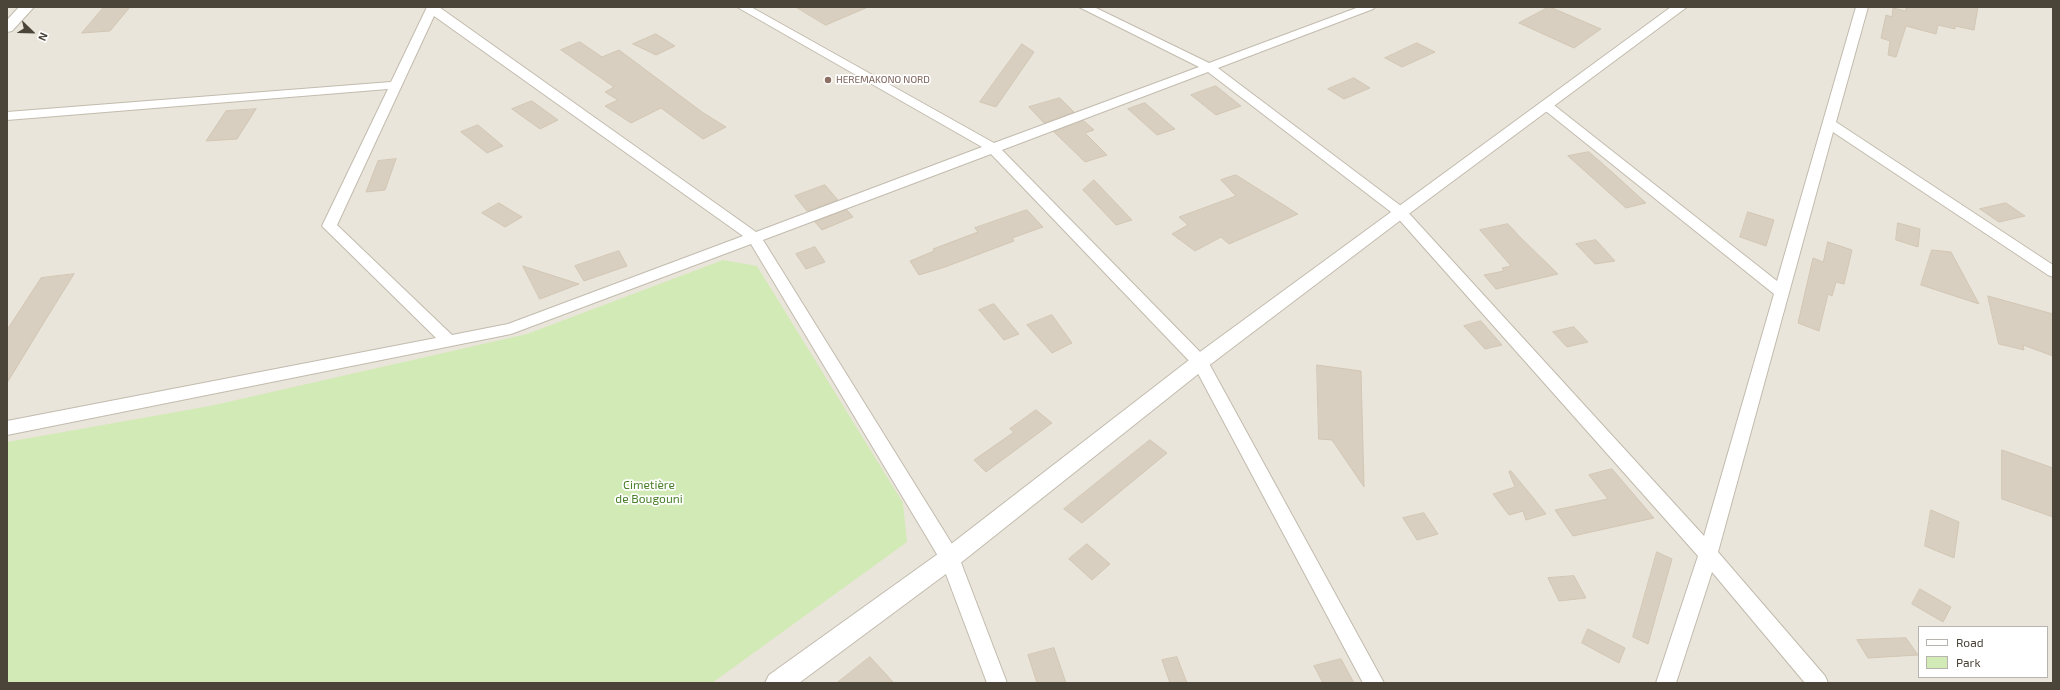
<!DOCTYPE html>
<meta charset="utf-8">
<style>
body{margin:0}
#map{position:relative;width:2060px;height:690px;overflow:hidden;background:#f6f3ec;font-family:"Exo 2",sans-serif}
canvas{display:block}
.frame{position:absolute;inset:0;border:8px solid #4b4439;pointer-events:none}
.legend{position:absolute;left:1918px;top:626px;width:130px;height:52px;box-sizing:border-box;background:#fff;border:1px solid #b7b4b0;margin:0;padding:5px 7px;list-style:none;font-size:12px;color:#4b4439}
.legend li{display:flex;align-items:center;gap:8px;height:20px}
.legend b{width:20px;border:1px solid #b7b4b0}
.north{position:absolute;left:12px;top:12px;width:40px;height:40px;-webkit-text-stroke:3px #fff;paint-order:stroke;rotate:113deg;font-size:11px;font-weight:700;line-height:16px;text-align:center;color:#4b4439}
.north::after{content:'';display:block;margin:auto;width:14px;height:18px;background:#4b4439;clip-path:polygon(50% 0,100% 100%,50% 72%,0 100%)}
</style>
<div id="map">
<canvas width="2060" height="690"></canvas>
<div class="frame"></div>
<ul class="legend">
<li><b style="height:5px;background:#fff"></b>Road</li>
<li><b style="height:11px;background:#d2eab5"></b>Park</li>
</ul>
<div class="north">N</div>
</div>
<script>
const c = document.querySelector('canvas').getContext('2d');
c.lineJoin = 'round';
function fill(path, color) {
  c.fillStyle = color;
  c.fill(path, 'evenodd');
}
function strokePath(path, color, width, dash) {
  c.strokeStyle = color;
  c.lineWidth = width;
  c.lineCap = dash ? 'butt' : 'round';
  c.setLineDash(dash || []);
  c.stroke(path);
}
function drawText(font, color, halo, rows, align = 'center') {
  c.font = font + ' "Exo 2",sans-serif';
  c.lineWidth = 3.5;
  c.setLineDash([]);
  c.textBaseline = 'middle';
  c.strokeStyle = halo;
  c.fillStyle = color;
  for (const [text, x, y, turn = 0] of rows) {
    c.save();
    c.translate(x, y);
    c.rotate((+turn || 0) * Math.PI / 180);
    c.textAlign = isNaN(turn) ? turn : align;
    if (halo) c.strokeText(text, 0, 0);
    c.fillText(text, 0, 0);
    c.restore();
  }
}
const residential = new Path2D(`
 M7 7H2053V683H7ZM1919 627H2047V677H1919Z`);
const green = new Path2D(`
 M723 260 757 266 903 503 907 542 712 683H7V442L210 406 527 334Z`);
const building = new Path2D(`
 M104 7H130L110 31 82 33Z
 M796 7H868L826 25Z
 M1549 7H1550L1601 29 1574 48 1519 23Z
 M1906 7H1978L1974 30 1955 26V29L1938 25 1936 34 1906 26 1896 57 1888 55 1890 41 1881 38 1886 15 1892 17 1893 8 1906 11Z
 M656 34 675 46 656 55 633 44Z
 M580 42 602 57 619 50 702 112 726 127 703 139 661 108 631 123 605 106 618 100 605 92 614 87 561 50Z
 M1417 43 1435 52 1402 67 1385 58Z
 M1022 44 1034 52 996 107 980 102Z
 M1354 78 1370 88 1344 99 1328 89Z
 M1216 86 1241 106 1216 115 1191 95Z
 M1060 98 1074 112 1044 123 1029 107Z
 M532 101 558 120 540 129 512 109Z
 M1145 103 1175 129 1157 135 1128 109Z
 M256 109 237 139 206 141 226 111Z
 M1084 121 1094 130 1085 133 1107 155 1085 162 1054 132Z
 M478 125 503 146 487 153 461 132Z
 M1589 152 1612 172 1646 203 1626 208 1568 156Z
 M396 159 385 190 366 192 378 161Z
 M1236 175 1298 214 1229 244 1221 237 1195 251 1172 234 1188 225 1179 217 1236 196 1221 180Z
 M1094 180 1132 220 1116 225 1083 190Z
 M825 185 838 200 807 211 795 196Z
 M499 203 522 217 505 227 482 213Z
 M2006 203 2025 216 1999 222 1980 209Z
 M847 210 853 217 822 230 815 222Z
 M1027 210 1043 227 1012 238 1014 241 945 267 919 275 910 261 934 251 933 249 978 232 975 228Z
 M1748 212 1774 220 1766 246 1740 237Z
 M1898 223 1920 229 1918 247 1896 240Z
 M1508 224 1521 238 1558 274 1496 289 1484 275 1504 271 1502 268 1511 266 1480 230Z
 M1596 240 1615 261 1595 264 1576 244Z
 M1828 242 1852 250 1844 284 1836 282 1832 296 1828 294 1819 331 1798 323 1813 258 1823 262Z
 M815 247 825 262 806 269 796 254Z
 M1932 250 1951 252 1979 304 1921 285Z
 M619 251 627 266 584 281 575 266Z
 M523 266 579 284 540 299Z
 M74 274 46 319 7 383V330L41 278Z
 M1988 296 2053 314V356L2023 345 2024 350 1999 344Z
 M994 304 1019 334 1004 340 979 310Z
 M1052 315 1072 343 1052 353 1027 325Z
 M1481 321 1502 345 1485 349 1464 326Z
 M1574 327 1588 342 1567 347 1553 332Z
 M1317 365 1361 371 1364 487 1332 440 1319 439Z
 M1036 410 1052 423 986 472 974 460 1014 432 1010 429Z
 M1150 440 1167 453 1082 523 1064 509Z
 M2002 450 2053 468V517L2002 499Z
 M1612 469 1654 518 1573 536 1555 510 1608 499 1589 475Z
 M1511 471 1531 495 1546 514 1526 520 1523 511 1509 515 1493 494 1515 487 1509 472Z
 M1931 510 1959 522 1954 558 1925 546Z
 M1424 513 1438 534 1417 540 1403 518Z
 M1087 544 1110 564 1092 580 1069 559Z
 M1657 552 1672 559 1648 644 1633 637Z
 M1574 576 1586 598 1559 601 1548 578Z
 M1920 589 1951 607 1943 622 1912 604Z
 M1588 629 1625 648 1619 663 1582 643Z
 M1906 638 1918 655 1868 658 1857 640Z
 M1054 648 1066 683H1037L1028 655Z
 M870 657 894 683H837Z
 M1177 657 1187 683H1170L1162 660Z
 M1341 659 1354 683H1323L1314 666Z`);
const minor = new Path2D(`
 M427 7H439L756 232 982 147 737 7H751L994 143 1199 67 1079 7H1094L1209 63 1359 7H1375L1373 9 1218 68 1405 209 1704 536 1774 294 1542 108 1540 105 1542 102H1550L1777 281 1856 7H1868L1836 122 2053 265V277L2048 275 1833 132 1718 552 1825 676 1828 683H1805L1712 572 1676 683H1656L1698 556 1395 215 1208 72 1002 150 1206 358 1384 683H1363L1194 366 991 154 763 240 957 552 1007 683H987L941 561 751 244 511 334 7 435V421L436 338 322 226 388 89 7 120V112L391 82ZM434 16 743 236 508 324 452 335 337 225Z`);
const tertiary = new Path2D(`
 M19 7H34L12 31 7 32V20Z
 M1671 7H1687L1406 216 1207 367 958 565 799 683H765L769 675 942 551 1193 357Z`);
const markers = [
 [828,80,4,"#8d6e63"]
];
const farEducationnames = [
 ["HEREMAKONO NORD",836,80]
];
const parkNames = [
 ["Cimetière",649,485],
 ["de Bougouni",649,499]
];
fill(residential, '#eae5da');
fill(green, '#d2eab5');
fill(building, '#d8cfc1');
strokePath(building, '#d3c7b4', 1);
strokePath(minor, '#c2bbae', 2);
strokePath(tertiary, '#c2bbae', 2);
fill(minor, '#fff');
fill(tertiary, '#fff');
for (const [x, y, r, color] of markers) {
  const dot = new Path2D();
  dot.arc(x, y, r, 0, 2 * Math.PI);
  c.fillStyle = color;
  c.fill(dot);
  strokePath(dot, '#fff', 1.5);
}
drawText('10px', '#785e54', '#fff', farEducationnames, 'left');
drawText('12px', '#4a7f2a', '#fff', parkNames);
</script>
